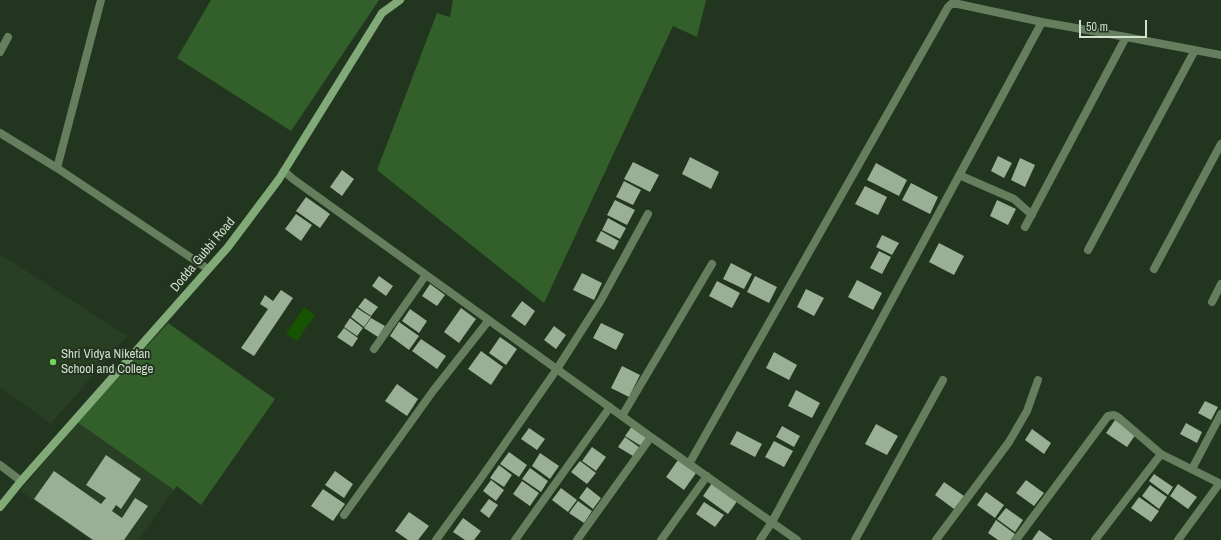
<!DOCTYPE html>
<style>
body{margin:0}
#map{position:relative;width:1221px;height:540px;overflow:hidden;background:#22351e;font-family:"Archivo Narrow",sans-serif}
canvas{display:block}
.scale{position:absolute;left:1079px;top:20px;width:68px;height:18px;box-sizing:border-box;border:2px solid #d3dfd0;border-top:0;padding-left:5px;font-size:12px;line-height:14px;white-space:nowrap;color:#d3dfd0;-webkit-text-stroke:3px #22351e;paint-order:stroke}
</style>
<div id="map">
<canvas width="1221" height="540"></canvas>
<div class="scale">50 m</div>
</div>
<script>
const c = document.querySelector('canvas').getContext('2d');
c.lineJoin = 'round';
function fill(path, color) {
  c.fillStyle = color;
  c.fill(path, 'evenodd');
}
function strokePath(path, color, width, dash) {
  c.strokeStyle = color;
  c.lineWidth = width;
  c.lineCap = dash ? 'butt' : 'round';
  c.setLineDash(dash || []);
  c.stroke(path);
}
function drawText(font, color, halo, rows, align = 'center') {
  c.font = font + ' "Archivo Narrow",sans-serif';
  c.lineWidth = 4;
  c.setLineDash([]);
  c.textBaseline = 'middle';
  c.strokeStyle = halo;
  c.fillStyle = color;
  for (const [text, x, y, turn = 0] of rows) {
    c.save();
    c.translate(x, y);
    c.rotate((+turn || 0) * Math.PI / 180);
    c.textAlign = isNaN(turn) ? turn : align;
    if (halo) c.strokeText(text, 0, 0);
    c.fillText(text, 0, 0);
    c.restore();
  }
}
const built = new Path2D(`
 M0 254 127 336 51 424 0 387Z
 M77 422 174 490 138 540H91L20 491Z`);
const green = new Path2D(`
 M211 0H379L291 131 177 58Z
 M453 0H706L697 37 673 26 544 303 377 170 437 13 450 17Z
 M168 323 275 399 201 505 177 486 174 490 77 422Z`);
const water = new Path2D(`
 M304 307 315 315 297 341 286 334Z`);
const building = new Path2D(`
 M998 156 1012 163 1004 178 991 171Z
 M690 157 719 172 711 189 682 174Z
 M1020 158 1035 165 1025 187 1011 180Z
 M633 162 659 175 650 192 624 179Z
 M876 163 907 180 899 196 867 180Z
 M342 170 354 179 342 196 330 187Z
 M624 181 641 190 633 205 616 197Z
 M911 183 938 197 930 214 902 200Z
 M865 186 887 197 878 215 855 204Z
 M306 197 330 214 320 228 296 211Z
 M615 200 635 210 627 225 607 215Z
 M997 200 1016 209 1008 225 990 216Z
 M296 214 312 225 301 241 285 229Z
 M608 218 626 228 620 239 602 230Z
 M601 231 619 241 614 250 596 241Z
 M882 235 899 243 892 255 876 247Z
 M939 243 964 256 954 275 929 262Z
 M879 251 891 257 882 274 870 268Z
 M731 263 752 274 744 289 723 279Z
 M582 273 602 283 594 300 573 290Z
 M379 276 393 286 386 296 372 286Z
 M755 276 777 287 769 303 747 292Z
 M857 280 882 293 873 310 848 297Z
 M717 281 740 293 732 308 709 296Z
 M430 284 445 295 437 306 422 296Z
 M806 289 824 298 814 316 797 307Z
 M281 290 293 298 254 356 241 348 268 309 260 304 265 295 273 301Z
 M365 298 378 307 371 316 358 307Z
 M522 301 535 311 525 326 511 316Z
 M357 308 371 317 364 327 351 317Z
 M461 308 476 319 459 343 444 332Z
 M410 309 427 321 419 333 402 321Z
 M350 318 363 328 357 336 344 327Z
 M371 318 385 326 378 337 364 328Z
 M399 322 419 336 409 350 390 336Z
 M601 323 624 334 616 350 593 338Z
 M554 326 566 335 556 349 544 340Z
 M344 328 358 338 352 347 337 337Z
 M500 337 517 349 506 365 489 353Z
 M421 339 446 356 437 369 412 351Z
 M481 351 503 367 491 385 468 369Z
 M774 352 797 365 789 380 766 368Z
 M622 366 640 375 629 397 611 388Z
 M397 384 418 399 407 416 385 401Z
 M796 390 820 403 812 418 788 406Z
 M1205 401 1218 407 1211 420 1198 413Z
 M1115 420 1136 434 1127 447 1106 433Z
 M1186 423 1202 432 1197 443 1180 434Z
 M876 424 898 436 887 455 865 444Z
 M632 426 647 437 641 446 625 436Z
 M782 426 800 436 794 447 776 437Z
 M529 428 545 439 537 450 521 439Z
 M1032 429 1051 443 1044 454 1025 440Z
 M737 431 762 444 755 457 730 444Z
 M625 437 639 447 633 456 618 447Z
 M774 441 793 451 784 467 765 457Z
 M592 447 606 457 596 471 582 461Z
 M509 452 527 465 519 477 500 464Z
 M540 453 559 466 550 479 532 466Z
 M106 455 141 479 121 509 116 505 112 511 122 518 135 498 148 506 124 540H93L34 499 54 471 101 504 106 498 86 485Z
 M678 460 696 473 684 490 666 477Z
 M580 461 596 473 587 484 571 472Z
 M499 465 512 475 504 487 490 478Z
 M530 468 548 481 541 492 522 479Z
 M335 471 353 484 344 498 325 485Z
 M1154 474 1173 487 1168 495 1149 481Z
 M491 480 504 490 496 501 483 491Z
 M1026 480 1044 493 1034 506 1016 493Z
 M522 481 539 493 530 506 513 494Z
 M944 482 964 496 954 509 935 495Z
 M712 483 738 500 728 514 703 496Z
 M1178 484 1197 497 1188 509 1170 496Z
 M1150 485 1167 497 1159 509 1142 496Z
 M587 487 601 498 593 509 579 498Z
 M561 488 577 500 568 512 552 500Z
 M323 489 345 504 333 521 311 506Z
 M986 492 1004 505 995 518 977 505Z
 M1139 497 1159 511 1151 522 1131 508Z
 M489 499 498 505 489 518 480 511Z
 M578 501 592 511 584 523 569 513Z
 M704 502 724 515 715 527 696 514Z
 M1006 508 1023 520 1015 532 997 519Z
 M409 512 429 526 418 540H408L395 531Z
 M463 518 481 531 474 540H465L453 532Z
 M996 520 1015 534 1011 540H998L988 533Z
 M1039 530 1053 540H1032Z`);
const minor = new Path2D(`
 M0 52 8 37
 M0 133 57 168 208 269
 M57 168 101 0
 M284 171 293 179 651 437 797 540
 M959 175 1014 199 1032 215
 M1025 227 1126 37
 M1088 250 1195 50
 M1154 269 1221 144
 M1212 302 1221 284
 M374 349 426 275
 M622 416 712 264
 M689 464 948 7 951 4H958L1042 22 1126 37 1221 55
 M0 465 21 481
 M1192 469 1221 414
 M344 515 433 391 489 320
 M436 540 481 478 557 369 601 300 648 214
 M515 540 610 407
 M577 540 651 437
 M661 540 707 476
 M760 540 772 522 1042 22
 M855 540 943 380
 M936 540 1009 442 1027 411 1038 380
 M1016 540 1108 416 1114 415 1118 417 1161 454
 M1095 540 1161 454 1221 484
 M1178 540 1219 484`);
const secondary = new Path2D(`
 M0 507 21 481 228 247 279 179 382 13 400 0`);
const markers = [
 [53,362,4,"#72d25d"]
];
const streetNames = [
 ["Dodda Gubbi Road",203,255,-50]
];
const poiNames = [
 ["Shri Vidya Niketan",61,355],
 ["School and College",61,370]
];
fill(built, '#283f23');
fill(green, '#335f2a');
fill(water, '#165402');
fill(building, '#99b094');
strokePath(minor, '#647e5e', 8);
strokePath(secondary, '#81aa78', 8);
for (const [x, y, r, color] of markers) {
  const dot = new Path2D();
  dot.arc(x, y, r, 0, 2 * Math.PI);
  c.fillStyle = color;
  c.fill(dot);
  strokePath(dot, '#22351e', 1.5);
}
drawText('13px', '#d3dfd0', '#22351e', streetNames);
drawText('13px', '#d3dfd0', '#22351e', poiNames, 'left');
</script>
